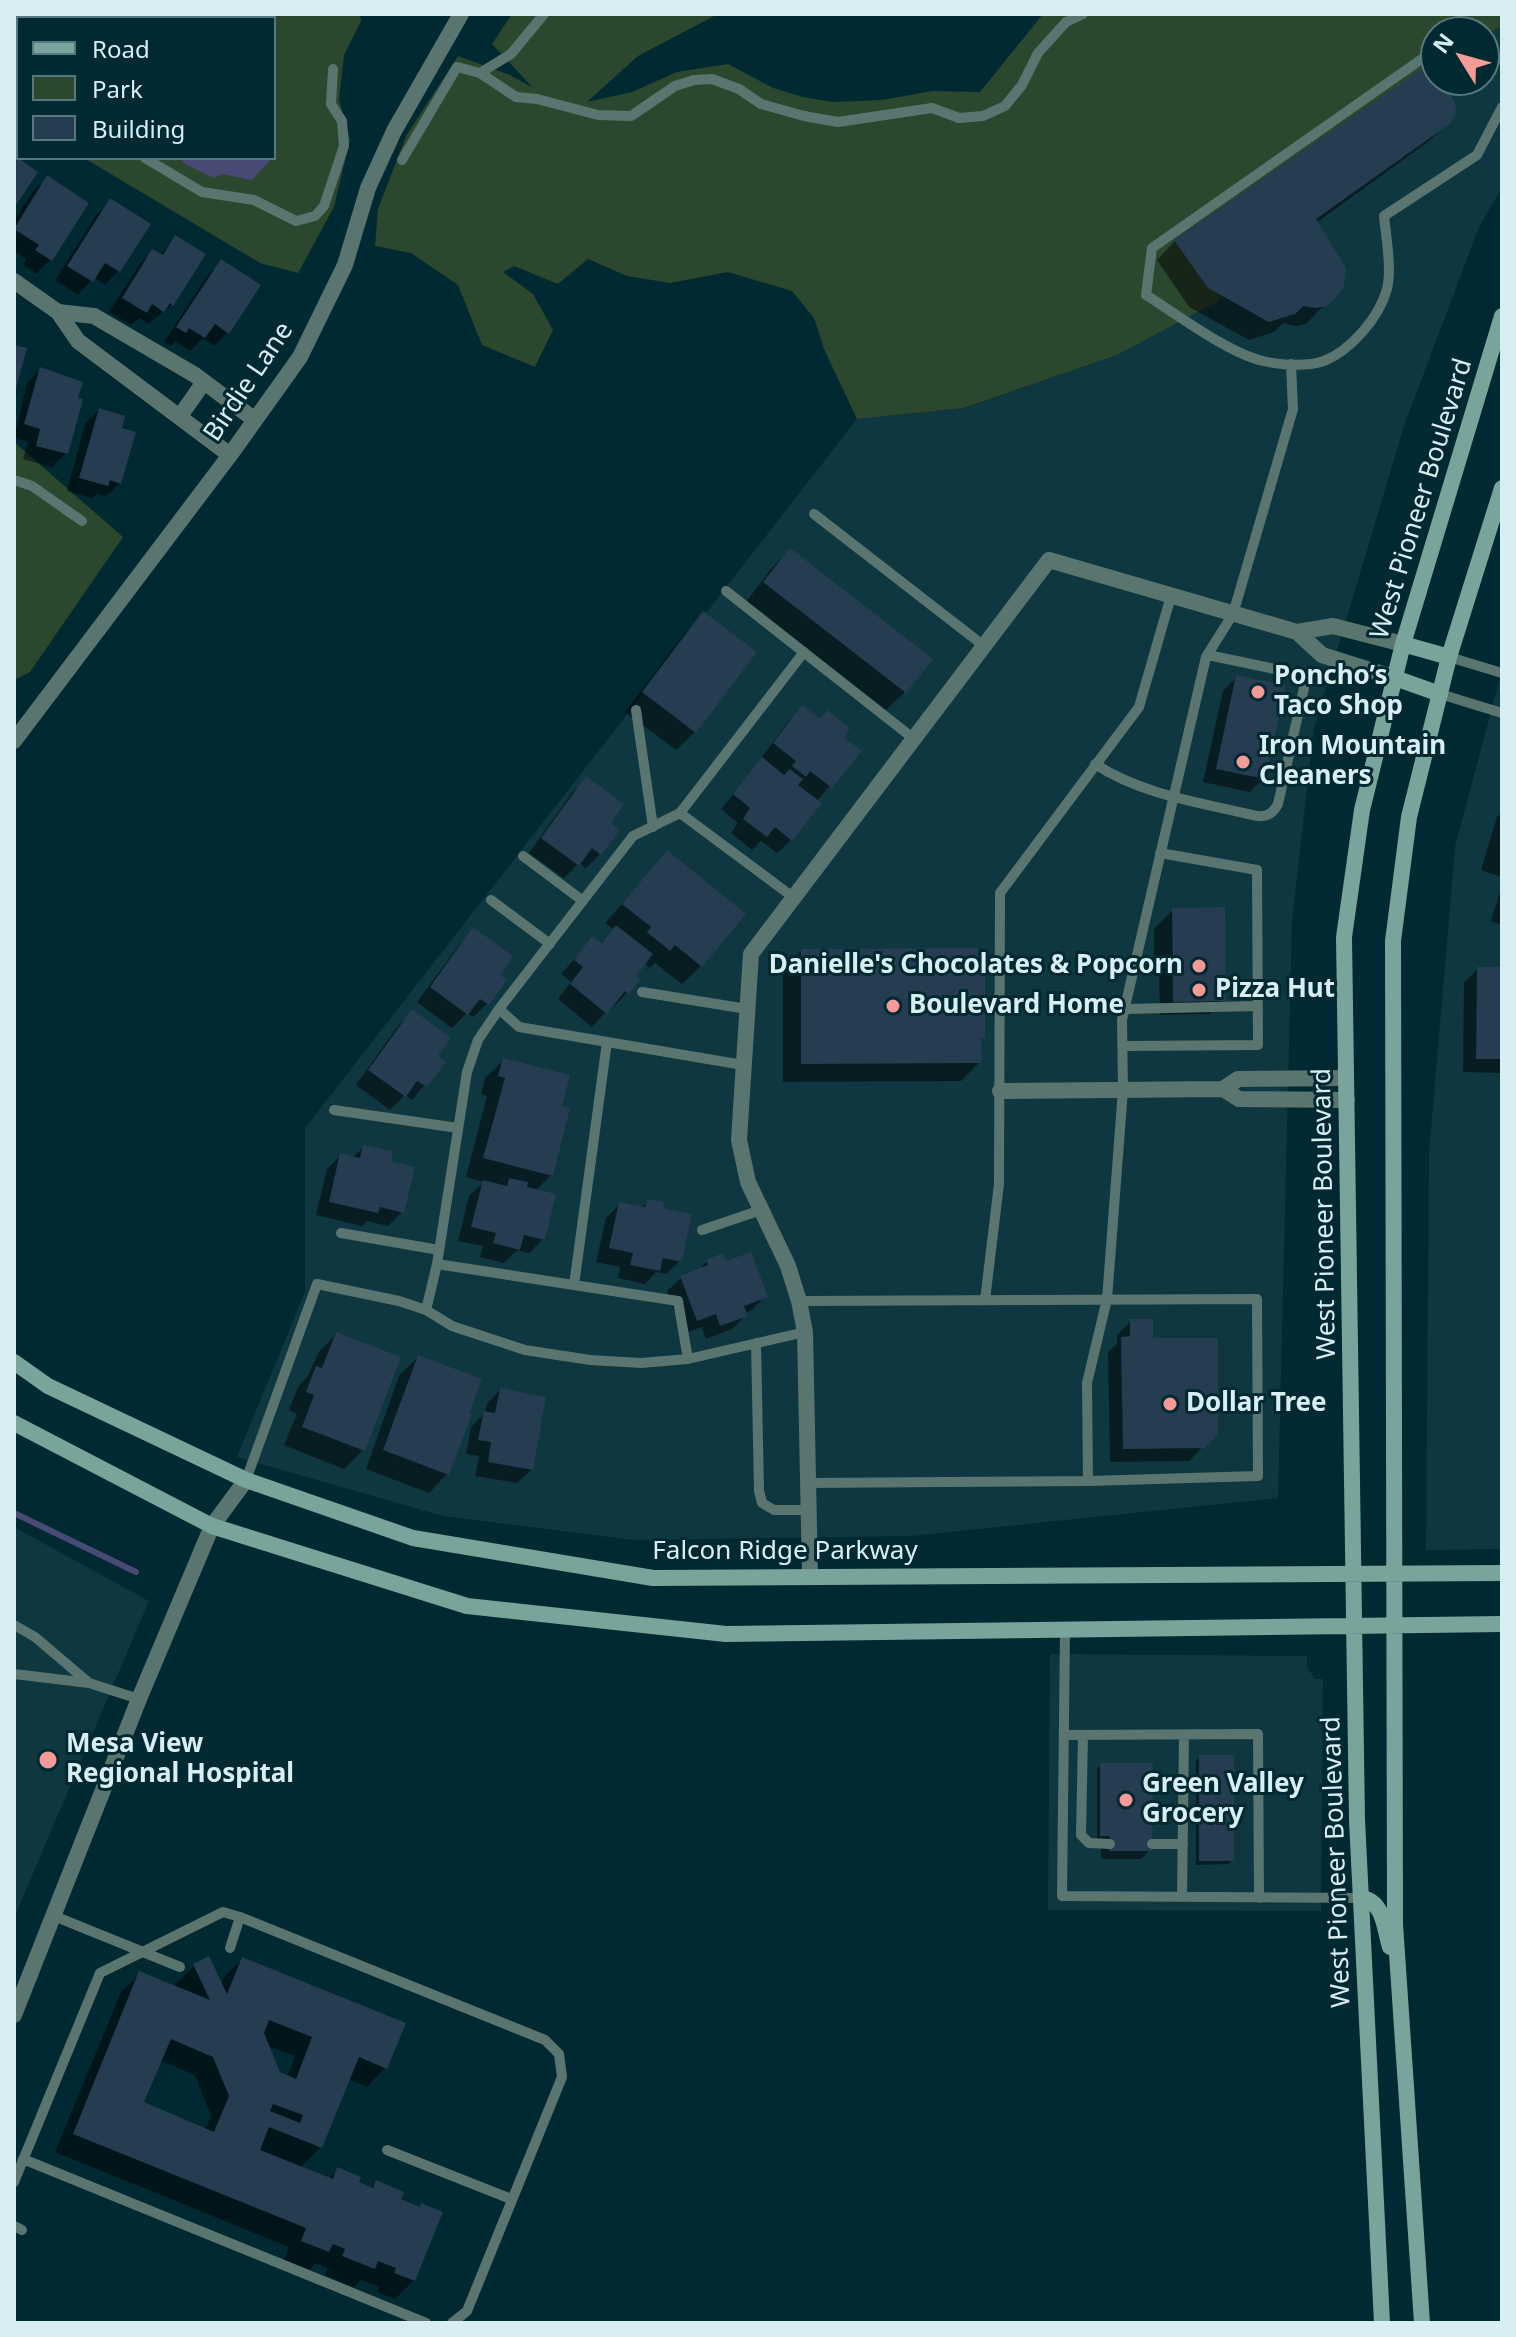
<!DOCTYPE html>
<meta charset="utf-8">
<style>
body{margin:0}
#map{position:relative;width:1516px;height:2337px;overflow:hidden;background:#002931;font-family:"Noto Sans",sans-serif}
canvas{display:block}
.frame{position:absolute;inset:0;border:16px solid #d8eef3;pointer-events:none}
.legend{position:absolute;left:16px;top:16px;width:260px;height:144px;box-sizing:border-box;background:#002931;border:2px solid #56787f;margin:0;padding:10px 14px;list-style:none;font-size:24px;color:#d8eef3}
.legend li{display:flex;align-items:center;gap:16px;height:40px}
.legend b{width:40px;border:2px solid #56787f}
.north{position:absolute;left:1420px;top:16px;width:80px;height:80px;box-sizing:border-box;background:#002931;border:2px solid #56787f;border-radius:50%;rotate:307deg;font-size:22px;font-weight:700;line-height:32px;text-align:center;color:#d8eef3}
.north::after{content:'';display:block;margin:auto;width:28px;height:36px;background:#f59b97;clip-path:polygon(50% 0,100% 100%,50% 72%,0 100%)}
</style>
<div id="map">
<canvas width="1516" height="2337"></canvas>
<div class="frame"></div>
<ul class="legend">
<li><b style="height:10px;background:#78a49b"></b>Road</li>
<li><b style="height:22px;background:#2b472e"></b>Park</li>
<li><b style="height:22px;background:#253c51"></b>Building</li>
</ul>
<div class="north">N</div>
</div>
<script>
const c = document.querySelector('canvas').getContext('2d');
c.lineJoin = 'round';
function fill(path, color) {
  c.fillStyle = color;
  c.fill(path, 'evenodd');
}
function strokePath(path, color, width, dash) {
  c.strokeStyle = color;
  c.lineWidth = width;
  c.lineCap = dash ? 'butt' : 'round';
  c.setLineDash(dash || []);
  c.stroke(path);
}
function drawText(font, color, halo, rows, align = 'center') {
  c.font = font + ' "Noto Sans",sans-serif';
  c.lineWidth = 6;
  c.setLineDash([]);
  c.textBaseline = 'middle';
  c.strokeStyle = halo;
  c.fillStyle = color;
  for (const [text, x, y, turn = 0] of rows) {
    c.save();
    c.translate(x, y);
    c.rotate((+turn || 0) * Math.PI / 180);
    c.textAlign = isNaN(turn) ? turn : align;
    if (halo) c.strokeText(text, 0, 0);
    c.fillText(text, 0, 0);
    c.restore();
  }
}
const built = new Path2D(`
 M1502 26V188L1479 227 1404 426 1314 728 1292 922 1278 1498 911 1536 633 1540 443 1516 237 1457 305 1292V1128L857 419 965 408 1117 355 1308 182 1429 67 1436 63V80H1484V36Z
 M1502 670V1549L1426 1550 1429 1153 1455 847Z
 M14 1527 149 1601 14 1918Z
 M1050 1654 1307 1656V1667L1315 1679H1323L1321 1911 1048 1910Z`);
const green = new Path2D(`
 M14 14H360L361 21 344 55 339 100 350 140 334 207 298 273 260 263 84 158H274V18H18V32L14 25Z
 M512 14H718L638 56 587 102 632 92 677 72 728 64 773 88 803 97 833 102 882 100 932 91 980 92 1043 14H1502V26L1484 36V32H1436V63L1308 182 1218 301 1117 355 964 408 857 419 824 349 814 318 792 291 728 272 670 283 627 276 588 259 558 284 514 266 503 272 533 294 553 330 535 367 482 345 458 285 411 253 375 246 378 209 406 136 458 56 510 75 533 88 492 44Z
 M14 442 123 537 30 672 14 680Z`);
const water = new Path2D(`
 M77 14H234L237 18H74Z
 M180 158H271V159L252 180 222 174 214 178 186 165Z`);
const shadow = new Path2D(`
 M1436 78 1449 122 1429 141 1316 223 1325 304 1306 324 1296 326 1283 323 1274 332 1249 340 1189 307 1157 260 1175 241Z
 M47 178 87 203 50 260 36 274 23 265 26 259 14 251V221L33 191Z
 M111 201 118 271 105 285 94 277 78 295 55 280 97 214Z
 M176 237 172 304 149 324 139 318 131 325 109 312 139 265 152 251 159 256Z
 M222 261 228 332 214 346 203 338 190 351 175 341 171 346 164 342 208 275Z
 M41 369 66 453 52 467 23 459 28 442 14 438 27 383Z
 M99 410 119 429 120 483 106 496 97 494 92 498 67 491 85 424Z
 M790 550 905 692 886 710 746 602 771 569Z
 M703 614 695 732 676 750 625 712 685 633Z
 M1237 677 1263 778 1250 792 1203 782 1223 691Z
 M802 708 859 751 816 802 791 840 777 853 761 841 752 850 731 833 738 823 721 809 763 759 761 758 789 721Z
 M586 779 600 854 586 868 579 863 564 878 529 853 572 793Z
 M1502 812V877L1481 870 1497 817Z
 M667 853 701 966 682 984 655 963 650 968 644 963 633 977 628 992 614 1006 612 1005 592 1027 558 999 571 982 561 974 593 938 600 944 614 930 605 923Z
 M1502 885V925L1491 921Z
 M1173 910 1224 1000 1210 1014 1160 1015 1159 973H1154V929Z
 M474 930 497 975 487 1004 473 1017 467 1013 452 1028 417 1002 460 944Z
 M801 951 983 1037 979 1041 980 1062 961 1081 783 1082V970Z
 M1478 969H1502V1073L1463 1072 1464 982Z
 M412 1012 435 1056 443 1062 412 1100 405 1095 390 1110 356 1085 398 1026Z
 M504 1060 560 1107 551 1175 535 1191 543 1239 529 1253 517 1250 504 1263 480 1257 483 1246 458 1241 469 1196 484 1182 466 1177 487 1096 481 1094 485 1078Z
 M364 1147 388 1163 402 1212 388 1226 367 1221 362 1226 316 1215 327 1169 341 1155 352 1158Z
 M648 1201 661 1210 680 1261 666 1274 656 1272 645 1284 618 1278 620 1267 596 1262 606 1218 620 1204 641 1208Z
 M707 1261 725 1264 765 1296 752 1310 745 1313 746 1315 732 1329 706 1339 702 1327 683 1334 667 1291 681 1278 697 1272Z
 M1131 1321 1151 1340 1216 1433 1189 1461 1110 1462 1108 1352 1117 1344V1335Z
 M336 1334 363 1450 344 1469 284 1445 297 1414 289 1410 298 1387 308 1376 318 1353Z
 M418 1357 447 1474 429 1493 366 1469 399 1376Z
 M500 1390 531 1470 517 1483 475 1476 479 1456 466 1454 471 1427 485 1413 487 1404Z
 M1200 1757 1232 1861 1228 1864 1196 1865V1761Z
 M1101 1765 1150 1850 1141 1859H1101V1847L1097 1839V1769Z
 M208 1959 221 1985 223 1978 242 1960 385 2068 367 2087 348 2079 321 2147 300 2168 328 2179 338 2170 357 2183 370 2189 376 2183 398 2200 414 2280 395 2299 377 2292 379 2287 361 2280 354 2287 325 2275 327 2268 316 2263 309 2270 284 2260 289 2247 55 2152 121 1992 140 1974 177 1989 175 1985 194 1966ZM266 2045 295 2056 287 2077 278 2074ZM159 2060 195 2075 211 2116 205 2130 141 2103Z`);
const stream = new Path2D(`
 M14 1513 136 1572`);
const building = new Path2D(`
 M1429 64 1436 74V80H1440L1455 102 1456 112 1451 123 1316 219 1346 268 1344 286 1336 297 1327 306 1316 308 1303 306 1295 314 1269 322 1208 288 1174 240Z
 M14 155 38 172 14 208Z
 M47 175 89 203 52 261 35 250 39 245 14 229Z
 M110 198 151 224 120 272 105 263 93 282 67 266Z
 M175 235 206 254 173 306 170 303 164 312 152 304 147 313 122 298 152 249 163 255Z
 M221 259 261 285 229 334 215 324 205 338 189 328 186 333 176 327Z
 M14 345 27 348 15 392H14Z
 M40 367 83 382 78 398 83 399 68 454 36 446 40 429 24 424Z
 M99 408 125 416 122 428 136 432 121 484 110 480 108 486 79 478Z
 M790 548 933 659 906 693 763 582Z
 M703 611 757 652 696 733 642 692Z
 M1236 675 1286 685 1265 779 1216 769Z
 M802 705 820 719 827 710 850 728 844 737 862 751 832 788 810 771 806 777 792 766 796 761 773 743Z
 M762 757 784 775 790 769 803 779 798 785 822 803 792 841 775 827 767 837 743 819 750 808 733 794Z
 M586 776 624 804 611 823 620 830 601 855 592 848 579 866 541 838Z
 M667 850 746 914 702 967 675 945 670 951 647 932 651 927 622 904Z
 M1225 907 1226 1001 1173 1002 1172 908Z
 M616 925 653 954 636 976 640 980 629 994 625 991 607 1014 570 984 583 967 574 960 592 936 602 943Z
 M473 927 513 956 500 975 507 980 489 1005 480 999 468 1015 430 987Z
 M978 948V974H985V1038H981L982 1063 801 1064V949Z
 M1477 967H1502V1059H1476Z
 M412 1009 451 1038 438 1056 446 1062 427 1087 417 1081 406 1097 368 1070Z
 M503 1058 570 1075 562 1106 570 1108 553 1176 483 1158 505 1078 498 1076Z
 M363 1145 393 1151 391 1161 415 1167 404 1213 380 1207 378 1213 329 1202 340 1153 360 1158Z
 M509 1178 528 1182 527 1187 556 1194 545 1240 524 1235 520 1250 493 1243 496 1233 471 1227 483 1180 507 1186Z
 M647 1199 664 1202 663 1208 692 1214 682 1262 663 1258 660 1271 630 1265 633 1253 609 1248 619 1202 645 1207Z
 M751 1252 768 1297 744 1306 748 1316 720 1326 716 1314 697 1321 680 1276 708 1265 706 1260 723 1253 726 1261Z
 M1130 1319H1153V1338H1218V1434L1205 1448 1123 1449 1121 1337 1130 1336Z
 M336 1332 401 1357 365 1451 302 1427 314 1395 306 1392 316 1366 322 1368Z
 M418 1355 482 1379 469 1414 472 1415 449 1475 383 1450Z
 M500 1388 546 1397 533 1470 488 1462 491 1442 478 1440 484 1411 495 1413Z
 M1199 1755H1234V1861H1199Z
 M1100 1763H1153L1152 1851H1109L1110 1836H1100Z
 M209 1956 227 1994 242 1957 406 2023 387 2069 359 2057 322 2148 269 2127 260 2150 333 2179 337 2167 361 2177 359 2182 373 2188 376 2180 404 2192 401 2199 420 2207 421 2203 443 2212 415 2281 394 2273 396 2268 378 2261 375 2269 342 2256 345 2249 333 2244 329 2252 301 2241 306 2228 73 2134 139 1971 210 2000 193 1964ZM269 2020 312 2037 296 2079 280 2072 264 2033ZM171 2039 213 2057 229 2096 214 2132 144 2102ZM273 2104 303 2115 300 2123 270 2111Z`);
const lane = new Path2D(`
 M1436 49 1152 248 1146 295C1178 315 1228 353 1263 361 1280 365 1307 367 1324 361 1351 350 1379 318 1387 289 1392 270 1386 236 1384 216L1477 155 1502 107
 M1484 51 1502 60
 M480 73 511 54 544 14
 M14 105H18
 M145 158 202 192 254 200 296 221 315 216 324 206 344 146 342 121 331 104 333 69
 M402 160 457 67 480 73 516 97 537 99 598 115 631 116 675 86 694 80 712 79 739 89 761 104 804 116 838 122 932 108 959 118 983 116 1005 106 1022 85 1038 53 1066 22 1083 14
 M14 480 32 486 82 521
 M814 514 984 646
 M726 591 914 739
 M1449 657 1502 673
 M1440 694 1502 713
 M636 710 653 827
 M1095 764C1142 795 1203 803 1257 816 1268 817 1273 813 1278 804L1304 688 1301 680 1294 673 1208 655
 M680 813 793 897
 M523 856 583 901
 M491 900 550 944
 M642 992 747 1009
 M499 1009 519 1027 743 1065
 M1125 1009 1258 1006
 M1123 1046 1258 1045 1257 870 1160 853
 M334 1110 458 1128
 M702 1230 761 1210
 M341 1233 439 1250
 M437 1264 678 1301 688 1359
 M574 1285 607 1042
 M985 1300 999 1184 1000 893 1139 707 1171 596
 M799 1301 1257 1299 1258 1476 1088 1481 808 1483
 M426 1310 437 1264 467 1072 478 1040 499 1009 633 836 680 813 804 652
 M756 1343 759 1491 762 1503 774 1510H809
 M246 1480 317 1284 399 1301 426 1310 452 1326 525 1350 590 1360 641 1363 688 1359 805 1332
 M1088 1481 1087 1383 1107 1299 1123 1090 1122 1020 1206 657 1233 614 1293 409 1291 364
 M14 1625 35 1637 88 1682
 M1065 1629 1062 1896 1361 1898
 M14 1674 89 1683 139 1699
 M1064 1735 1258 1734 1259 1898
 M1083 1735 1081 1835 1089 1843 1110 1844
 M1152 1844H1183
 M1182 1897 1184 1735
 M54 1916 180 1967
 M230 1948 240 1917
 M387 2150 511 2199
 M23 2159 426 2323
 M14 2182 100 1973 223 1912 240 1917 545 2040 559 2054 562 2077 467 2311 452 2323
 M14 2226 22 2230`);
const street = new Path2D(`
 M14 281 58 312 78 341 230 455
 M58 312 94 316 195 375 255 420
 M180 416 204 382
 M1297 632 1322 655 1395 678
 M14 741 230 455 300 357 345 265 368 188 394 131 461 14
 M1223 1089 1238 1079 1346 1078
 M1000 1091 1223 1089 1239 1099 1347 1100
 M810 1576 805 1332 799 1301 788 1266 748 1182 739 1140 751 954 1049 560 1297 632 1333 626 1403 644
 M14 2015 139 1699 212 1526 246 1480`);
const secondary = new Path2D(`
 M1403 644 1449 657
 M1395 678 1440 694
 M14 1362 48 1386 246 1480 413 1538 653 1578 1502 1573
 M14 1423 212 1526 467 1606 726 1634 1502 1624
 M1361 1898C1384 1901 1384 1928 1390 1947
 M1382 2323 1357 1820 1344 937 1362 810 1403 644 1502 316
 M1422 2323 1395 1924 1393 941 1409 817 1449 657 1502 488`);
const markers = [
 [1258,692,8,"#f59b97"],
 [1243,762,8,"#f59b97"],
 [1199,966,8,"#f59b97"],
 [1199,990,8,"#f59b97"],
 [893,1006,8,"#f59b97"],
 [1170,1404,8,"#f59b97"],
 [48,1760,10,"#f59b97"],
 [1126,1800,8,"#f59b97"]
];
const streetNames = [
 ["Birdie Lane",249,382,-56],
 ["West Pioneer Boulevard",1422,499,-73],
 ["West Pioneer Boulevard",1325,1214,-91],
 ["Falcon Ridge Parkway",785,1552],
 ["West Pioneer Boulevard",1337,1862,-92]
];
const poiNames = [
 ["Poncho’s",1274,677],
 ["Taco Shop",1274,707],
 ["Iron Mountain",1259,747],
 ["Cleaners",1259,777],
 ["Danielle's Chocolates & Popcorn",1183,966,"right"],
 ["Pizza Hut",1215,990],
 ["Boulevard Home",909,1006],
 ["Dollar Tree",1186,1404],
 ["Mesa View",66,1745],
 ["Regional Hospital",66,1775],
 ["Green Valley",1142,1785],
 ["Grocery",1142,1815]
];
fill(built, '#0e373f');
fill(green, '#2b472e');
fill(water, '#484975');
fill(shadow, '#0007');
strokePath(stream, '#484975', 6);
fill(building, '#253c51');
strokePath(lane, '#5a7570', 10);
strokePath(street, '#5a7570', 16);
strokePath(secondary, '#78a49b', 16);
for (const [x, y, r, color] of markers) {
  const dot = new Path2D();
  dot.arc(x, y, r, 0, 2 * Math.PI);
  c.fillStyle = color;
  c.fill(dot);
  strokePath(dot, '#002931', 3);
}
drawText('26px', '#d8eef3', '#002931', streetNames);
drawText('bold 26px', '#d8eef3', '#002931', poiNames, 'left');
</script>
